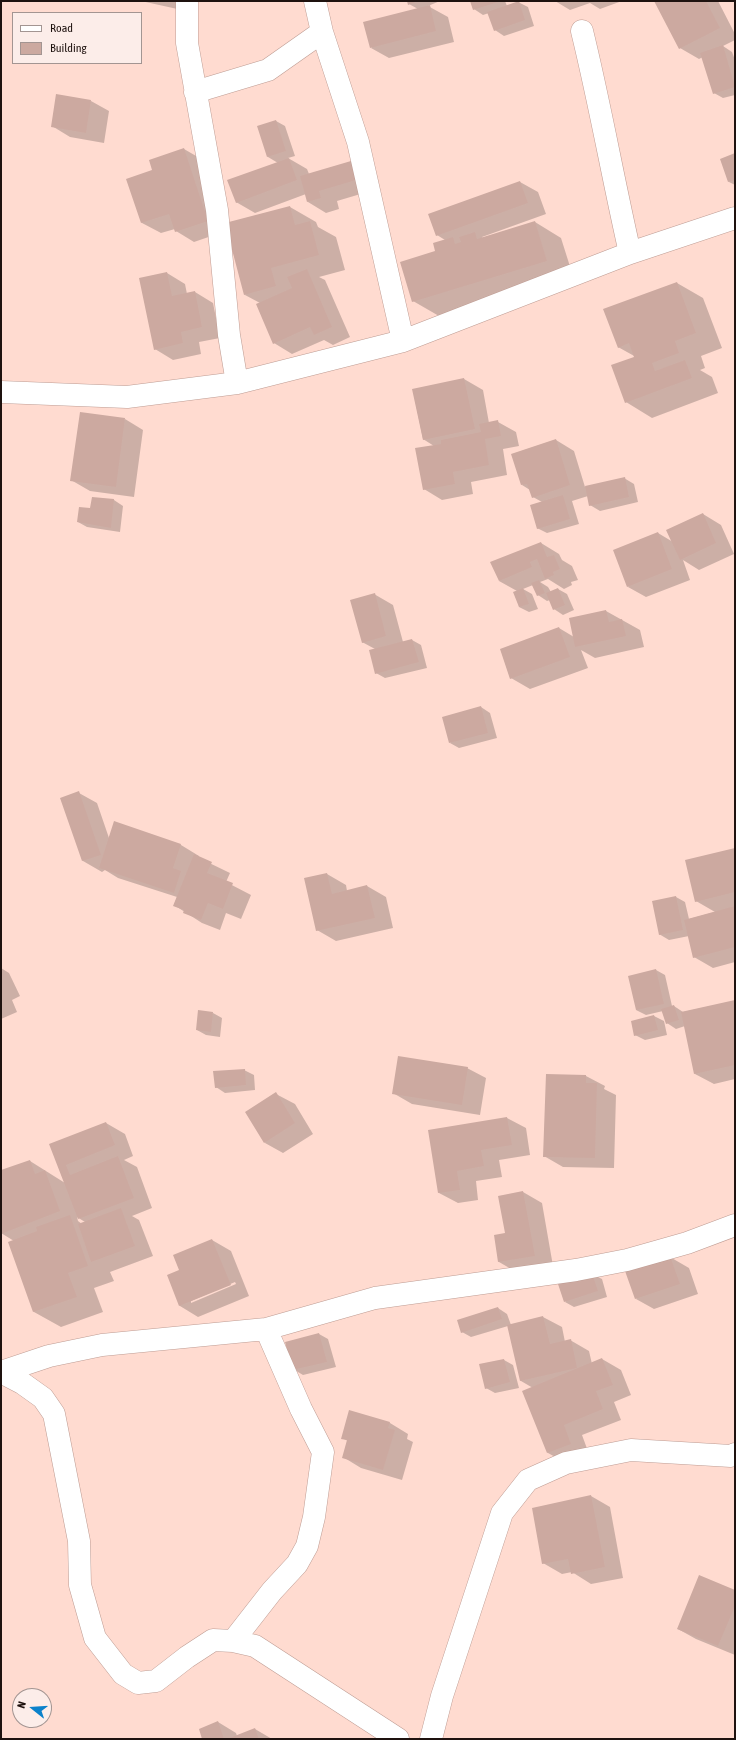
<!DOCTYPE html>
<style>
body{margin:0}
#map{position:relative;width:736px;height:1740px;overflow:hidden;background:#ffdbd0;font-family:"Asap Condensed",sans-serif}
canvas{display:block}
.frame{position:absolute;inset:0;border:2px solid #1e120f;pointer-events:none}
.legend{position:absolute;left:12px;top:12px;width:130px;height:52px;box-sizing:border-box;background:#fcede9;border:1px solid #a39592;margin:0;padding:5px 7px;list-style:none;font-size:12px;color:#1e120f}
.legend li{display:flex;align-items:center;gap:8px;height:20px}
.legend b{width:20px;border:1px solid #a39592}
.north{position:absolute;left:12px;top:1688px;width:40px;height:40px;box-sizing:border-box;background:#fcede9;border:1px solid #a39592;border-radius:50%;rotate:287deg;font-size:11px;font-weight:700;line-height:16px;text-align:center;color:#1e120f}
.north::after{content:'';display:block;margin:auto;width:14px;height:18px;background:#0b82cb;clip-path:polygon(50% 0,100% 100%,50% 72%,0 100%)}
</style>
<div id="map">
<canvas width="736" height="1740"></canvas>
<div class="frame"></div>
<ul class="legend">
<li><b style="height:5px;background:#fff"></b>Road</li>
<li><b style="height:11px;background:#cca9a0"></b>Building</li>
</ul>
<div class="north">N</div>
</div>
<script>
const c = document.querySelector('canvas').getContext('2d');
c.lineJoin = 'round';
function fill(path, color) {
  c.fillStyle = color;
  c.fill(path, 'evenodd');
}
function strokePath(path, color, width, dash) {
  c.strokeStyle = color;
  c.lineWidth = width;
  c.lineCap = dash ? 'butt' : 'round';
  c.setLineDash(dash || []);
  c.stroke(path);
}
const shadow = new Path2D(`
 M141 1H184L182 10Z
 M408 1H440L428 6 448 17 454 42 389 58 371 48 418 9 409 4Z
 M471 1H505L507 6 518 2 528 7 534 26 504 36 495 30 489 13 483 15 474 9Z
 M555 1H622L600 9 590 3 570 10Z
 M656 1H718L735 34V40L723 46 732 52 735 60V95L723 98 714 93 703 57 699 59 680 48Z
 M91 101 109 111 104 143 70 137 52 126Z
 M276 121 285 126 295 156 288 158 307 169 309 174 351 162 374 190 337 201 339 209 326 213 308 202 306 194 255 213 236 202 278 163 268 157 258 127Z
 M184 149 203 160 226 231 194 242 176 231 175 229 161 233 142 223 128 180 153 171Z
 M735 154V185L729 182Z
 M520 182 538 192 546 214 482 237 483 238 535 222 561 238 573 276 439 316 413 301 437 252 445 240 437 235Z
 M290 207 316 222 318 227 336 237 345 270 319 277 325 280 350 337 333 345 324 340 292 354 274 343 260 303 245 295Z
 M167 273 185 284 187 294 195 292 213 303 220 338 199 342 201 354 173 360 155 349Z
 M677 283 703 298 722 348 701 356 705 368 700 370 712 377 718 393 652 418 626 402 636 357 618 347Z
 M464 379 483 390 489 423 498 422 516 432 519 446 503 449 507 475 471 482 473 494 442 500 424 489 434 446 423 439 413 390Z
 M125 419 143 430 134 497 90 491 71 480Z
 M556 440 574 451 585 487 624 478 634 484 638 502 600 511 590 505 588 496 572 501 579 524 547 533 537 528 542 502 533 497 530 490 522 485Z
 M93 498 114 500 123 506 120 532 87 527 78 522 91 509Z
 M703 514 721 525 734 554 699 570 683 560 690 580 646 597 628 587 658 533 673 542Z
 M541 543 559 554 562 560 572 566 578 580 571 582 572 585 564 589 548 579 540 582 548 587 551 592 558 589 567 594 574 610 563 615 554 609 550 600 547 601 538 595 533 585 523 589 532 594 538 609 529 612 519 607 517 591 499 581Z
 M374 594 393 605 403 642 412 640 421 645 427 668 385 678 376 673 375 649 362 642Z
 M606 611 640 630 644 647 595 658 581 650 588 668 530 689 511 678 559 628 574 637Z
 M481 707 490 713 497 738 459 748 450 743Z
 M79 793 97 803 109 838 115 823 181 845 199 856V858L230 873 226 882 251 895 241 919 226 913 220 930 202 923 174 905 177 897 118 878 105 870 102 872 83 861 61 799Z
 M735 849V962L713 968 694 957 689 936 669 940 659 934 676 897 685 902 689 919 715 912 696 901Z
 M327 874 346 885 347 891 367 886 386 897 393 928 336 941 317 930Z
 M1 968 9 973 20 996 12 1000 17 1012 1 1019Z
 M656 970 665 975 672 1006H674L683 1012 735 1001V1079L714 1084 695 1074 685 1026 676 1029 667 1023 663 1011 646 1015 636 1010Z
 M213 1013 222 1018 220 1037 206 1035 197 1030Z
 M654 1016 664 1021 667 1035 645 1040 635 1035Z
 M467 1068 486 1078 480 1115 412 1104 393 1093Z
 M244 1070 254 1075 255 1090 225 1093 216 1087Z
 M547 1075 586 1076 605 1086 604 1089 616 1095 614 1168 563 1167 544 1156Z
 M276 1094 295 1104 313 1134 283 1153 265 1143Z
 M507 1118 526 1128 530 1155 499 1160 502 1177 476 1181 478 1200 458 1203 439 1193 429 1131Z
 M106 1123 125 1134 133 1156 124 1160 137 1167 152 1208 132 1216 139 1220 153 1256 110 1272 114 1281 94 1288 103 1312 61 1327 34 1312 14 1241 1 1233V1171L30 1161 65 1183 50 1145ZM77 1217 85 1222 82 1224 78 1221Z
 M523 1192 542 1203 553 1266 518 1273 499 1262 495 1236 506 1234Z
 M212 1240 231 1251 249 1296 198 1317 180 1306 168 1276 180 1271ZM235 1282 236 1284 191 1303V1301Z
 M670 1257 689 1268 698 1294 654 1309 636 1299Z
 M592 1274 602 1279 607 1297 574 1307 565 1302Z
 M498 1308 507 1314 511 1325 543 1317 562 1327 565 1342 570 1340 589 1351 592 1364 602 1359 621 1370 631 1395 614 1402 621 1420 582 1435 589 1454 566 1463 548 1453 524 1391 533 1388 521 1381 508 1326 471 1337 462 1332Z
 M319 1334 328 1339 336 1367 303 1375 293 1369Z
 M504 1360 513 1365 519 1388 495 1393 486 1388Z
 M350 1411 390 1423 408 1434 407 1439 413 1442 402 1480 361 1468 343 1457 348 1441 342 1438Z
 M591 1496 610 1507 623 1578 591 1584 572 1572 562 1574 543 1563Z
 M735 1591V1655L696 1639 678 1629Z
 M218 1722 236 1733 237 1736 255 1729 272 1739H203Z`);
const building = new Path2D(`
 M407 1H418L408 5Z
 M470 1H498V2L473 10Z
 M519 1 525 20 494 31 487 12Z
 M654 1H706L720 28 679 49Z
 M430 5 436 31 370 48 363 22Z
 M723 45 735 87 713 94 700 53Z
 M56 94 91 100 86 133 51 127Z
 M276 120 286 151 267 157 257 126Z
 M184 148 208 221 175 232 169 214 141 223 126 179 152 170 149 160Z
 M735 153V180L728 182 720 159Z
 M289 158 297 180 236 203 227 180Z
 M351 161 356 180 319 191 321 198 307 202 300 176Z
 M520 181 528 203 436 236 428 214Z
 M290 206 295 225 310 221 319 255 271 268 276 286 244 295 225 223Z
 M535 221 547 261 412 302 400 262 435 251 433 243 453 237 455 244 461 242 459 237 475 232 477 239Z
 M307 269 332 327 314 335 310 327 273 344 256 304 292 288 287 277Z
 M167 272 172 296 195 291 202 327 181 332 183 343 154 350 139 278Z
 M677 282 696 333 675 341 679 353 652 363 655 371 685 360 692 378 625 403 611 365 634 357 629 343 618 348 603 309Z
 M464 378 475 429 423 440 412 389Z
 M80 412 125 418 116 487 70 481Z
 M498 420 501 436 485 439 489 465 453 472 455 484 423 490 415 448 441 444V440L481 432 479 424Z
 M556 439 570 485 532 498 527 484 521 485 511 454Z
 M625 477 629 497 589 506 585 486Z
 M563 495 570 519 537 529 530 505Z
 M92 497 114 499 111 528 77 522 79 507 90 508Z
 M703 513 716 543 680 560 666 530Z
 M658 532 672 569 627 587 613 550Z
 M541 542 547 557 554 555 560 569 553 572 554 575 545 579 537 559 530 562 532 567 499 581 490 562Z
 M539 580 545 593 537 596 531 583Z
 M523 588 529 604 519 607 513 592Z
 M558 588 565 605 553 610 546 593Z
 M375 593 386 636 362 643 350 600Z
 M606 610 609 622 622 619 626 636 575 647 569 618Z
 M559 627 570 657 510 679 500 649Z
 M412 639 419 662 375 674 369 650Z
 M481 706 488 733 449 743 442 717Z
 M79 791 101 855 82 861 60 798Z
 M114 821 181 844 173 868 181 871 174 893 99 868Z
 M735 848V892L695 902 685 860Z
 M194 854 212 862 207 873 233 883 223 909 208 903 201 920 183 913 184 910 173 906Z
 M327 873 332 894 367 885 375 918 316 931 304 878Z
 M676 896 683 930 659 935 652 901Z
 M735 906V947L693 958 684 920Z
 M656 969 664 1004 636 1010 628 976Z
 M735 1000V1065L694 1074 681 1012Z
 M674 1005 679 1020 666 1024 661 1009Z
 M198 1010 213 1012 211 1032 196 1030Z
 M654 1015 658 1030 634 1036 631 1021Z
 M398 1056 468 1067 462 1105 392 1094Z
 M245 1069 246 1085 215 1088 213 1071Z
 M546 1074 586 1075V1083H597L595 1158 543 1157Z
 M276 1092 295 1123 264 1143 245 1112Z
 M507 1117 512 1145 481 1150 484 1166 457 1171 460 1190 438 1193 428 1130Z
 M106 1122 115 1145 66 1165 70 1175 118 1156 134 1198 78 1219 49 1144Z
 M30 1160 35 1174 45 1170 60 1211 1 1234V1170Z
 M523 1191 535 1256 498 1262 494 1235 505 1233 498 1196Z
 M121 1208 135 1246 91 1262 78 1224Z
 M70 1215 88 1266 68 1273 77 1297 33 1312 8 1242 37 1231 36 1227Z
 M212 1239 231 1285 179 1306 167 1275 179 1270 173 1255Z
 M670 1256 680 1284 635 1299 625 1271Z
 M592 1273 598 1291 564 1302 558 1284Z
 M498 1307 502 1319 461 1333 457 1320Z
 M543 1316 550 1344 571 1339 577 1368 520 1381 507 1325Z
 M319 1333 327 1362 292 1370 285 1342Z
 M602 1358 613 1385 596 1391 603 1409 564 1425 571 1444 547 1453 522 1391Z
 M504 1359 510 1382 485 1389 479 1364Z
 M349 1410 390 1422 388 1428 395 1430 383 1470 342 1458 347 1440 341 1439Z
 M591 1495 605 1567 571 1574 568 1559 542 1564 532 1508Z
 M699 1575 735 1590V1606L718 1646 677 1629Z
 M218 1721 224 1739H202L199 1729Z
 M255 1728 259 1739H227Z`);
const minor = new Path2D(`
 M187 1V43L217 210 229 335 237 383
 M315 1 322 32 358 142 403 341
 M582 31C600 104 613 179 630 253
 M195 92 268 70 322 32
 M1 392 127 397 237 383 403 341 630 253 735 218
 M1 1372 49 1356 102 1345 266 1329 375 1298 576 1270 627 1260 687 1243 735 1225
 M1 1372 22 1383 43 1398 54 1414 79 1541 80 1585 95 1638 123 1674 138 1683 156 1681 187 1657 213 1640 233 1641 255 1646 398 1739
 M233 1641 272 1591 297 1564 307 1546 314 1517 323 1452 301 1409 266 1329
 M431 1739 442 1696 502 1513 528 1480 566 1463 631 1450 731 1456 735 1454`);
fill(shadow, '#0003');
fill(building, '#cca9a0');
strokePath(minor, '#be9c93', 23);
strokePath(minor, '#fff', 22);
</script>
